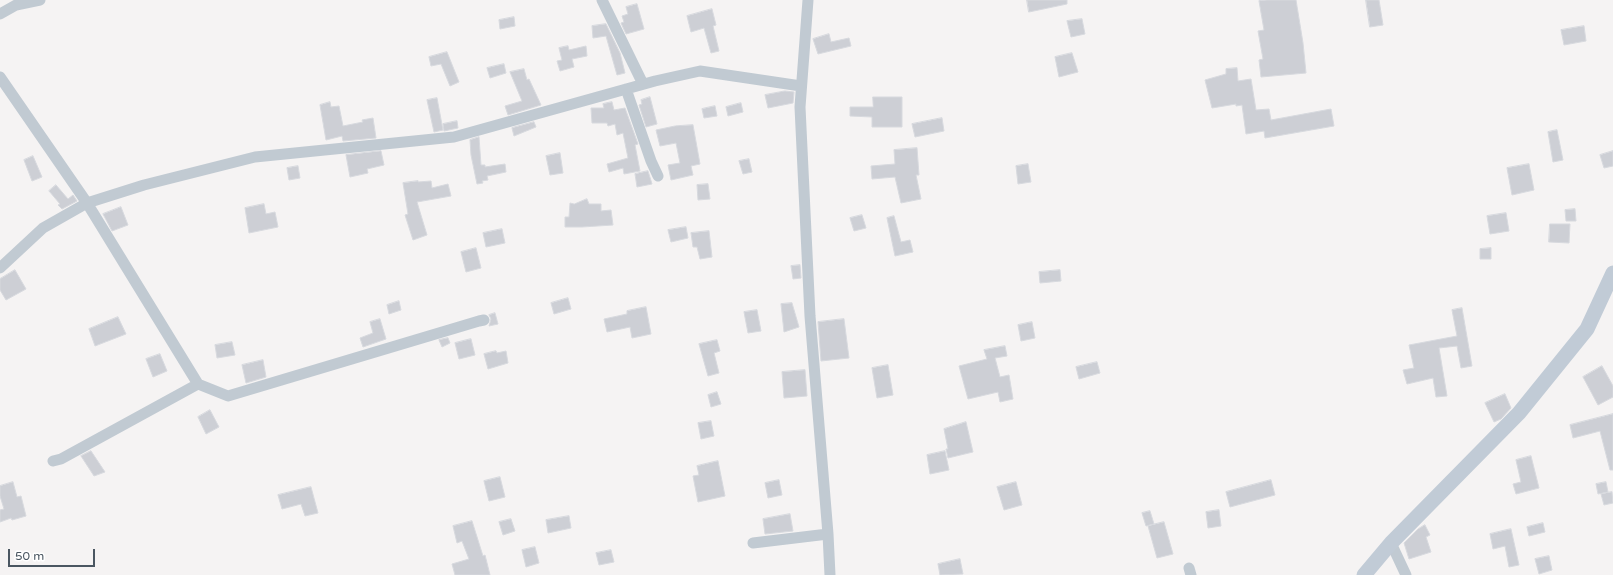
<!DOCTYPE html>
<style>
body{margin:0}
#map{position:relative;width:1613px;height:575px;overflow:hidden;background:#f5f3f3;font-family:"Varela Round",sans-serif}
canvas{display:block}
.scale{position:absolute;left:8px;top:549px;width:87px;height:18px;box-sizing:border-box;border:2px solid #4a5661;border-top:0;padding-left:5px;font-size:12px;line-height:14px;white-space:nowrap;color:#4a5661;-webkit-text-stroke:3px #fff;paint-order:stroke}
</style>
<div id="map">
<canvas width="1613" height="575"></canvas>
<div class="scale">50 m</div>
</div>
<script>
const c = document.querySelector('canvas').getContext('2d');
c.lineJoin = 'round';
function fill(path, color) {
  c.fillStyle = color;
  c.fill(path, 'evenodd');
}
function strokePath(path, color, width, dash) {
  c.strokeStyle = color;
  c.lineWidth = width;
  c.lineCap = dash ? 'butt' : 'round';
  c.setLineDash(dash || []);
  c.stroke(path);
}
const building = new Path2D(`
 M1027 0H1067V4L1029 12Z
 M1267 0H1296L1303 43 1306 73 1261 77 1259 60 1263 59 1258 31 1264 30 1259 1Z
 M1366 0H1379L1383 25 1370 27Z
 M637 4 644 29 626 34 621 23 624 22 622 16 628 14 626 7Z
 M712 9 716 25 713 26 719 51 711 53 704 28 691 32 687 16Z
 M514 17 515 26 500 29 499 20Z
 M1082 19 1085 34 1071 37 1067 21Z
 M606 24 620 53 625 73 617 75 606 36 593 38 592 26Z
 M1584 26 1586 41 1564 45 1561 30Z
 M829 34 831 42 849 38 851 46 818 54 813 39Z
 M568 46 569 50 586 46 587 56 572 59 574 67 560 71 557 61 562 60 559 48Z
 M447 52 459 82 450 86 441 64 431 66 429 57Z
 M1072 53 1078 72 1059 77 1055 57Z
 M504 64 506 73 490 78 487 68Z
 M1237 68 1238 81 1251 79 1256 110 1269 109 1271 120 1331 109 1334 126 1265 138 1264 131 1246 134 1242 105 1236 106V104L1212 108 1205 80 1226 74V69Z
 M524 69 527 80 529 79 541 105 508 115 505 106 522 101 510 72Z
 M785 91 794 92 793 103 768 108 765 95Z
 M650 97 657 124 646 127 639 105 642 104 641 100Z
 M873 97H902V127H872V117L850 116V107H873Z
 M437 98 443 130 434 132 427 100Z
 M330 102 331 107 339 106 343 126 363 122 362 120 373 118 376 138 343 141 342 136 326 140 320 105Z
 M612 102 614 110 625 108 638 144 635 145 640 171 624 174 623 168 609 172 607 164 628 158 623 133 617 135 615 124 608 126 607 123H592L591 108H604L603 104Z
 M741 103 743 112 728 116 726 107Z
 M715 106 717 116 704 118 702 109Z
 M942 118 944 131 915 137 912 124Z
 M457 121 458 128 444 131 443 124Z
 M534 122 536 127 514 136 512 128Z
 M693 125 700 164 691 166 693 175 671 180 668 165 680 163 676 143 660 146 656 130 675 126Z
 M1557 130 1563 160 1553 162 1548 132Z
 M479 137 481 165H485V167L505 164 506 172 487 176 488 180 482 181 483 183 477 184 471 155 470 140Z
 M917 148 919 175H916L921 199 901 203 895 177 872 179 871 166 895 164 894 150Z
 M381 151 384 165 367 169 368 173 350 177 346 155Z
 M1613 151V166L1604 168 1600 155Z
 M560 153 563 173 550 175 546 156Z
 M33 156 42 177 32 181 24 160Z
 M749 159 752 172 743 174 739 161Z
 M1028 164 1031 182 1018 184 1016 166Z
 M1529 164 1534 190 1512 195 1507 168Z
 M298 166 300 178 289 180 287 168Z
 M648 171 652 184 637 187 635 174Z
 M418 181V182L431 181 432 188 448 184 451 196 417 202 427 235 413 240 405 215 408 214 403 183Z
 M708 184 710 199 698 200 697 185Z
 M56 185 68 199 73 195 77 201 62 209 58 205 60 204 49 191Z
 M587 199 589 204H601V211L611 210 613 225 582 227H565V217H569L570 203 574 204Z
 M264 204 266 214 275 212 278 227 249 233 245 208Z
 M121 207 128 225 112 231 103 214Z
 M1575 209 1576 221H1566L1565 210Z
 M1506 213 1509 231 1490 234 1487 216Z
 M862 215 866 228 854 231 850 218Z
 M894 216 901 242 910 240 913 252 895 256 887 218Z
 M1550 224H1570L1569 243 1549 242Z
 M686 227 688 238 671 242 668 230Z
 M502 229 505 243 486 247 483 233Z
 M709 231 712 257 700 259 697 247H693L691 233Z
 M476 248 481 268 466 272 461 252Z
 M1491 248V259H1480V249Z
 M800 265 801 278 793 279 791 266Z
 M15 270 26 289 6 300 0 290V279Z
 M1060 270 1061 281 1040 283 1039 272Z
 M568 298 571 309 554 314 551 303Z
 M399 301 401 310 389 314 387 305Z
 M792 303 799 327 784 332 781 304Z
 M646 307 651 334 632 338 630 327 607 332 604 319 627 314V311Z
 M1462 308 1472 366 1461 368 1457 346 1439 348 1447 396 1436 397 1433 378 1407 384 1403 370 1414 368 1409 345 1457 336 1452 310Z
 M757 310 761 331 748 333 744 312Z
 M495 313 498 324 489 326 491 319 489 315Z
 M118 317 126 334 95 346 89 329Z
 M380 319 386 339 363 347 360 338 373 333 370 322Z
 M844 319 849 358 821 361 818 322Z
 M1032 322 1035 338 1021 341 1018 325Z
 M448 338 450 343 442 347 439 340Z
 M471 339 475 355 459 359 455 343Z
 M717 340 720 351 714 353 719 373 708 376 699 344Z
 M232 342 235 355 217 358 215 345Z
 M1005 346 1007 356 995 358 1000 377 1009 375 1013 399 1000 402 998 392 968 399 959 366 987 359 984 350Z
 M496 351 497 353 506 351 508 363 488 369 484 354Z
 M160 354 167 371 153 377 146 359Z
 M263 360 266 377 246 383 242 365Z
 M1097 362 1100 373 1079 379 1076 367Z
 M888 365 893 395 877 398 872 368Z
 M1602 366 1613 386V397L1598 405 1583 377Z
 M805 370 807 396 784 398 782 372Z
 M717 392 721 404 711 407 708 395Z
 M1505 394 1511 408 1501 419 1494 422 1485 403Z
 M210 410 219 427 206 434 198 417Z
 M1613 414V470H1610L1600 431 1573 438 1570 425Z
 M711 421 714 436 701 439 698 423Z
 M966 422 973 452 948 458 946 449H948L944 429Z
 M91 451 105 472 94 476 81 456Z
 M945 451 949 470 930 474 927 455Z
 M1531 456 1539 488 1516 494 1513 484 1521 482 1516 460Z
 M718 461 725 496 698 502 693 476 699 475 697 466Z
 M500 477 505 497 489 501 484 481Z
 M779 480 782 495 768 498 765 483Z
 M1271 480 1275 495 1230 507 1226 492Z
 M13 482 17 497 21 496 26 516 12 520 11 518 0 522V510L4 509 0 496V486Z
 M1016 482 1022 505 1004 510 997 487Z
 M1606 482 1608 492 1598 494 1596 484Z
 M311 487 318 513 305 516 301 504 282 509 278 495Z
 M1612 492 1613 503 1604 505 1601 494Z
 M1219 510 1221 526 1208 528 1206 512Z
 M1150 511 1154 524 1146 526 1142 513Z
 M790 514 793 531 765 534 763 519Z
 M569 516 571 528 548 533 546 520Z
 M511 519 515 531 503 535 499 522Z
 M472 521 483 556 485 555 490 575H455L452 564 469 559 462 541 457 543 453 526Z
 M1164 522 1173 554 1157 558 1148 526Z
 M1543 523 1545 532 1529 536 1527 527Z
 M1425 525 1430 535 1426 537 1431 552 1409 559 1404 543 1418 529Z
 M1511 529 1519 565 1509 567 1505 546 1493 549 1490 534Z
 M535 547 539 563 526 567 522 550Z
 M611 550 614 562 599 565 596 553Z
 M1549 556 1552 570 1539 574 1535 559Z
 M960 559 963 574 940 575 938 564Z`);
const minor = new Path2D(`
 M602 0 643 84
 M808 0 800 107 810 316 828 534 830 575
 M0 14 16 5 40 0
 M0 77 87 203 198 384
 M626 89 651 161 658 176
 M0 268 43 228 87 203 144 185 255 157 454 137 655 81 700 71 801 86
 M53 461 61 459 198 384 228 396 479 321 484 320
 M753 543 828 534
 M1391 543 1406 575
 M1189 568 1191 575`);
const secondary = new Path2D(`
 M1364 575 1391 543 1519 413 1587 329 1613 273`);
fill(building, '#cdcfd5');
strokePath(building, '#d7d9de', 1);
strokePath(minor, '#c1cad2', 11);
strokePath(secondary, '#c1cbd6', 15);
</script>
